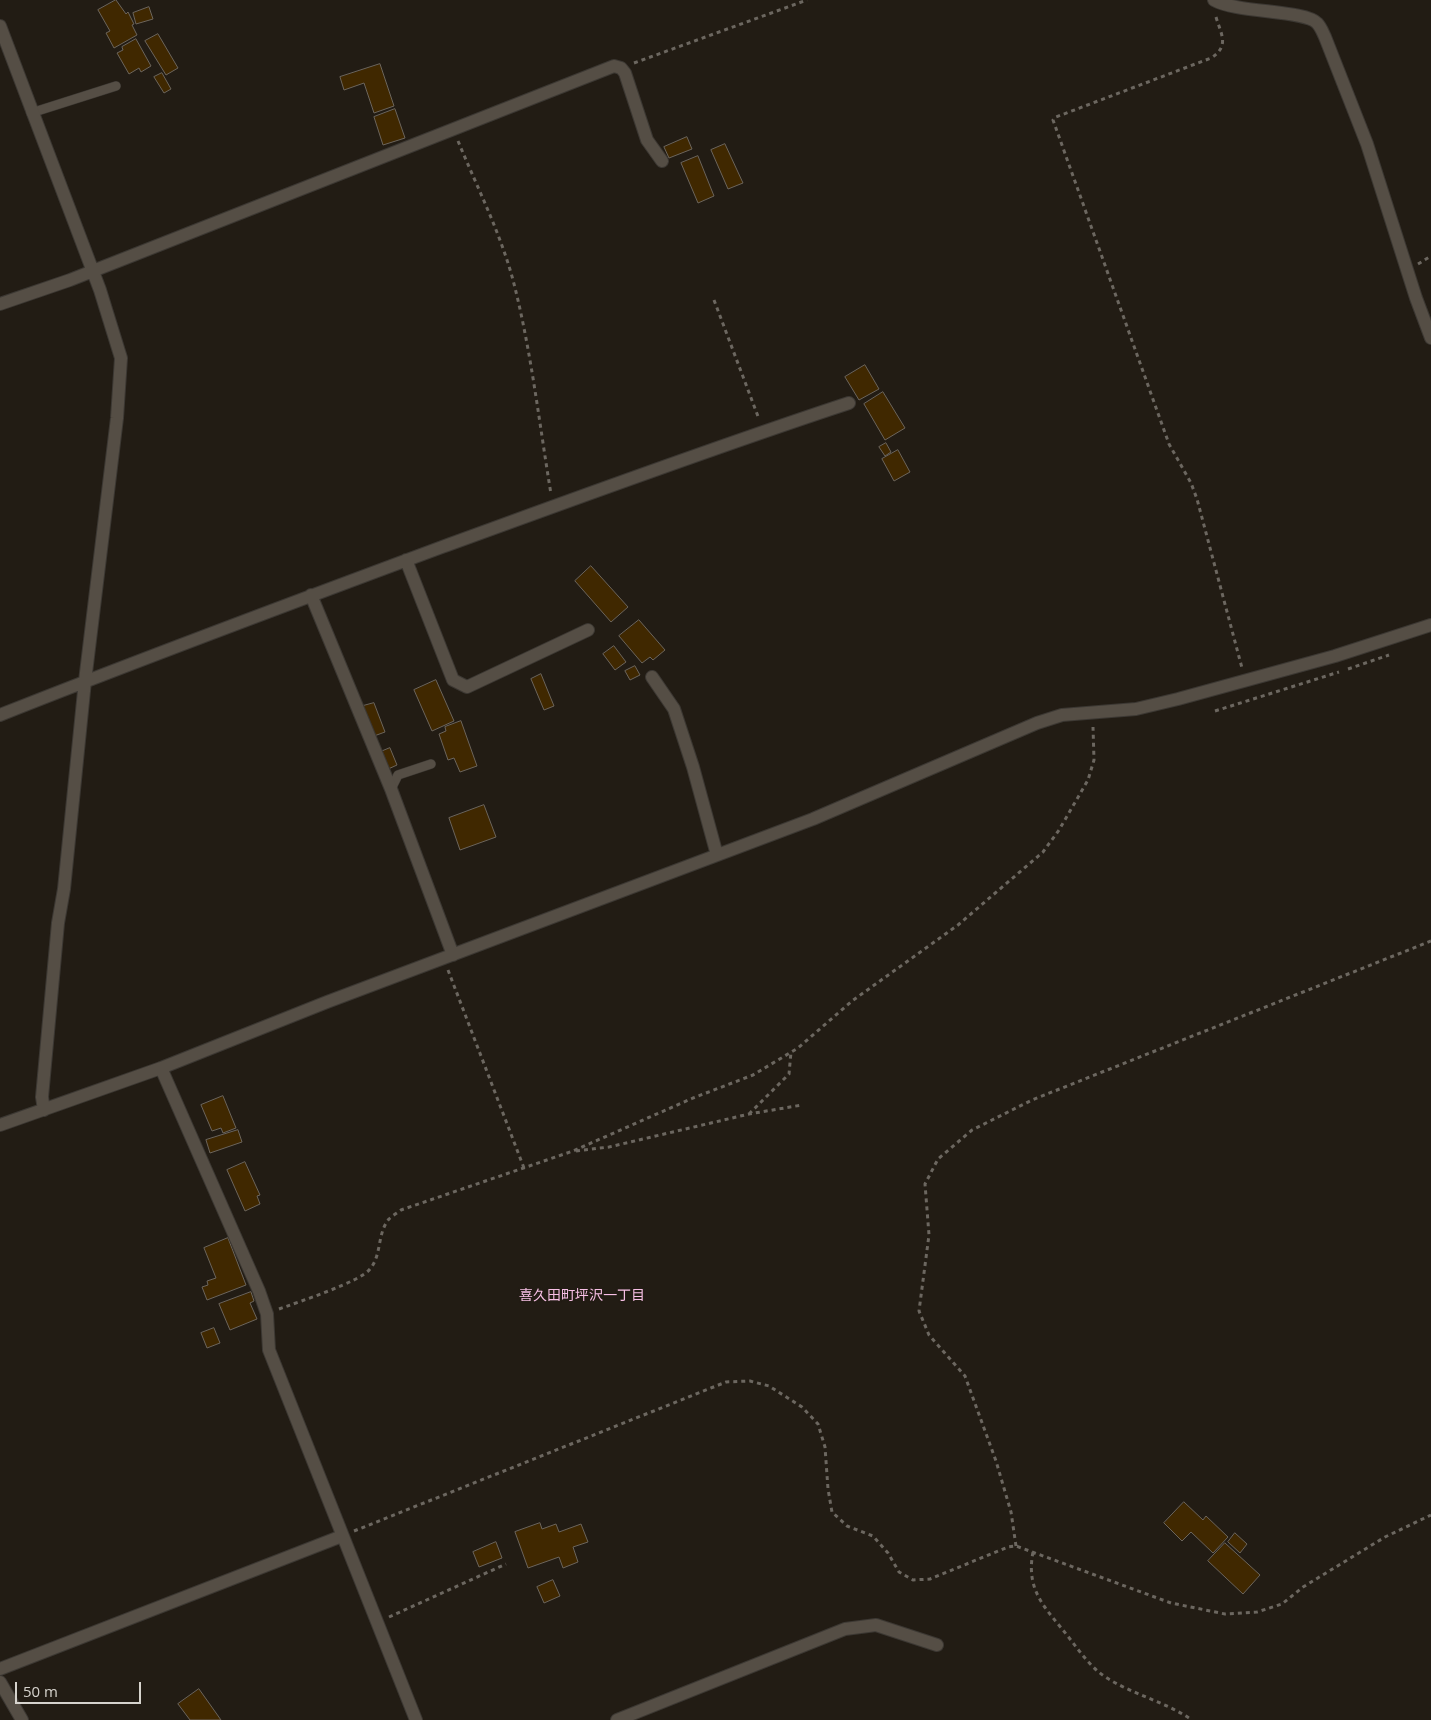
<!DOCTYPE html>
<meta charset="utf-8">
<style>
body{margin:0}
#map{position:relative;width:1431px;height:1720px;overflow:hidden;background:#221c14;font-family:"Open Sans",sans-serif}
canvas{display:block}
.scale{position:absolute;left:15px;top:1682px;width:126px;height:22px;box-sizing:border-box;border:2px solid #d6d3cd;border-top:0;padding-left:6px;font-size:15px;line-height:18px;white-space:nowrap;color:#d6d3cd;-webkit-text-stroke:4px #221c14;paint-order:stroke}
</style>
<div id="map">
<canvas width="1431" height="1720"></canvas>
<div class="scale">50 m</div>
</div>
<script>
const c = document.querySelector('canvas').getContext('2d');
c.lineJoin = 'round';
function fill(path, color) {
  c.fillStyle = color;
  c.fill(path, 'evenodd');
}
function strokePath(path, color, width, dash) {
  c.strokeStyle = color;
  c.lineWidth = width;
  c.lineCap = dash ? 'butt' : 'round';
  c.setLineDash(dash || []);
  c.stroke(path);
}
function drawText(font, color, halo, rows, align = 'center') {
  c.font = font + ' "Open Sans","Noto Sans JP",sans-serif';
  c.lineWidth = 4;
  c.setLineDash([]);
  c.textBaseline = 'middle';
  c.strokeStyle = halo;
  c.fillStyle = color;
  for (const [text, x, y, turn = 0] of rows) {
    c.save();
    c.translate(x, y);
    c.rotate((+turn || 0) * Math.PI / 180);
    c.textAlign = isNaN(turn) ? turn : align;
    if (halo) c.strokeText(text, 0, 0);
    c.fillText(text, 0, 0);
    c.restore();
  }
}
const building = new Path2D(`
 M116 0 126 14 128 12 134 24 132 25 137 35 114 48 106 33 110 31 98 10Z
 M149 7 153 19 136 24 133 13Z
 M158 34 178 68 166 75 145 41Z
 M136 39 151 66 141 72 139 68 129 74 117 53 123 50 122 47Z
 M380 64 394 106 374 113 364 83 344 90 340 77Z
 M162 73 171 89 164 93 154 77Z
 M395 109 405 138 383 145 374 117Z
 M687 137 692 149 669 158 664 147Z
 M725 144 743 183 728 189 711 150Z
 M698 156 714 196 698 203 681 163Z
 M865 365 879 389 859 400 845 377Z
 M883 392 905 428 885 440 864 404Z
 M886 443 891 452 885 456 879 447Z
 M898 450 910 472 894 481 882 459Z
 M591 566 628 607 611 622 575 581Z
 M639 620 665 650 653 660 650 657 642 663 619 636Z
 M614 646 626 662 615 670 603 654Z
 M635 666 640 675 630 680 625 671Z
 M541 674 554 706 544 710 531 679Z
 M436 680 454 721 432 731 414 690Z
 M374 703 385 732 374 736 363 706Z
 M461 721 477 766 460 772 454 758 448 760 439 734 446 731 445 727Z
 M390 748 397 765 386 770 378 753Z
 M484 805 496 837 460 850 449 818Z
 M223 1096 236 1128 223 1133 221 1128 212 1131 201 1105Z
 M238 1130 242 1142 210 1153 206 1140Z
 M245 1162 260 1195 257 1196 260 1204 245 1211 227 1170Z
 M228 1238 246 1285 207 1300 202 1287 208 1285 207 1281 216 1278 204 1248Z
 M251 1292 254 1301 250 1303 257 1319 230 1330 219 1304Z
 M214 1328 220 1343 207 1348 201 1333Z
 M1184 1502 1203 1520 1206 1516 1228 1537 1213 1553 1191 1532 1182 1541 1164 1523Z
 M540 1523 542 1529 556 1524 559 1532 581 1524 588 1542 573 1547 578 1562 563 1568 559 1557 528 1568 515 1532Z
 M1235 1533 1247 1544 1240 1553 1228 1542Z
 M496 1542 502 1558 479 1567 473 1552Z
 M1225 1543 1260 1575 1243 1594 1208 1561Z
 M553 1580 560 1596 544 1603 537 1587Z
 M199 1689 221 1720H190L178 1704Z`);
const path = new Path2D(`
 M1216 17C1221 34 1230 46 1211 58L1056 117 1053 120 1169 444 1191 483 1197 499 1242 668
 M634 63 807 0
 M458 141C477 187 500 232 513 280 531 349 539 422 551 494
 M1418 264 1431 256
 M714 300 759 419
 M1348 669 1389 655
 M1215 711 1339 672
 M448 970 524 1168
 M749 1114 789 1074 791 1052
 M576 1151 609 1147 749 1114 802 1105
 M279 1309C298 1302 360 1282 370 1269 382 1255 377 1233 389 1219 392 1216 397 1213 401 1210L573 1151 693 1098 753 1075 798 1048 852 1001 958 925 1043 852 1059 830 1088 780 1094 760 1093 727
 M354 1531 726 1382 750 1381 769 1386 802 1407 818 1424 825 1447 828 1489 832 1512 847 1526 873 1536 888 1553 899 1572 913 1580 930 1579 1008 1547 1016 1546 1171 1603 1225 1614 1257 1612 1282 1604 1303 1587 1385 1537 1431 1515
 M1016 1546 1011 1512 996 1461 965 1376 929 1335 919 1311 929 1235 925 1184 938 1159 972 1130 1032 1100 1431 941
 M1033 1552C1025 1593 1048 1610 1070 1639 1081 1653 1091 1668 1107 1678 1134 1695 1166 1702 1192 1720
 M389 1617 506 1564`);
const service = new Path2D(`
 M31 113 116 86
 M391 789 398 775 431 764`);
const minor = new Path2D(`
 M1214 0C1236 13 1305 10 1317 23 1321 27 1323 33 1325 37L1367 144 1416 298 1431 338
 M0 26 100 290 121 358 117 418 85 681 64 889 58 923 42 1097 44 1110
 M0 304 70 280 614 66 621 68 625 73 647 140 662 161
 M406 560 453 680 467 687 588 630
 M311 595 391 789 453 955
 M652 677 674 709 693 767 717 855
 M0 715C146 657 294 602 442 547 577 498 712 448 849 403
 M161 1068 259 1291 267 1314 269 1350 416 1720
 M0 1125 161 1068 327 1002 813 819 1037 723 1062 715 1136 709 1178 699 1335 656 1431 625
 M0 1669 342 1536
 M617 1720 845 1629 876 1625 937 1645`);
const secondary = new Path2D(`
 M0 1682 22 1720`);
const neighbourhoodNames = [
 ["喜久田町坪沢一丁目",582,1296]
];
fill(building, '#402800');
strokePath(building, '#6c655c', 1);
strokePath(service, '#3c3833', 10);
strokePath(minor, '#3c3833', 14);
strokePath(secondary, '#3c3833', 14);
strokePath(path, '#6c6760', 3, [4, 4]);
strokePath(service, '#554e45', 9);
strokePath(minor, '#554e45', 12);
strokePath(secondary, '#554e45', 12);
drawText('14px', '#f7bfe5', '#221c14', neighbourhoodNames);
</script>
